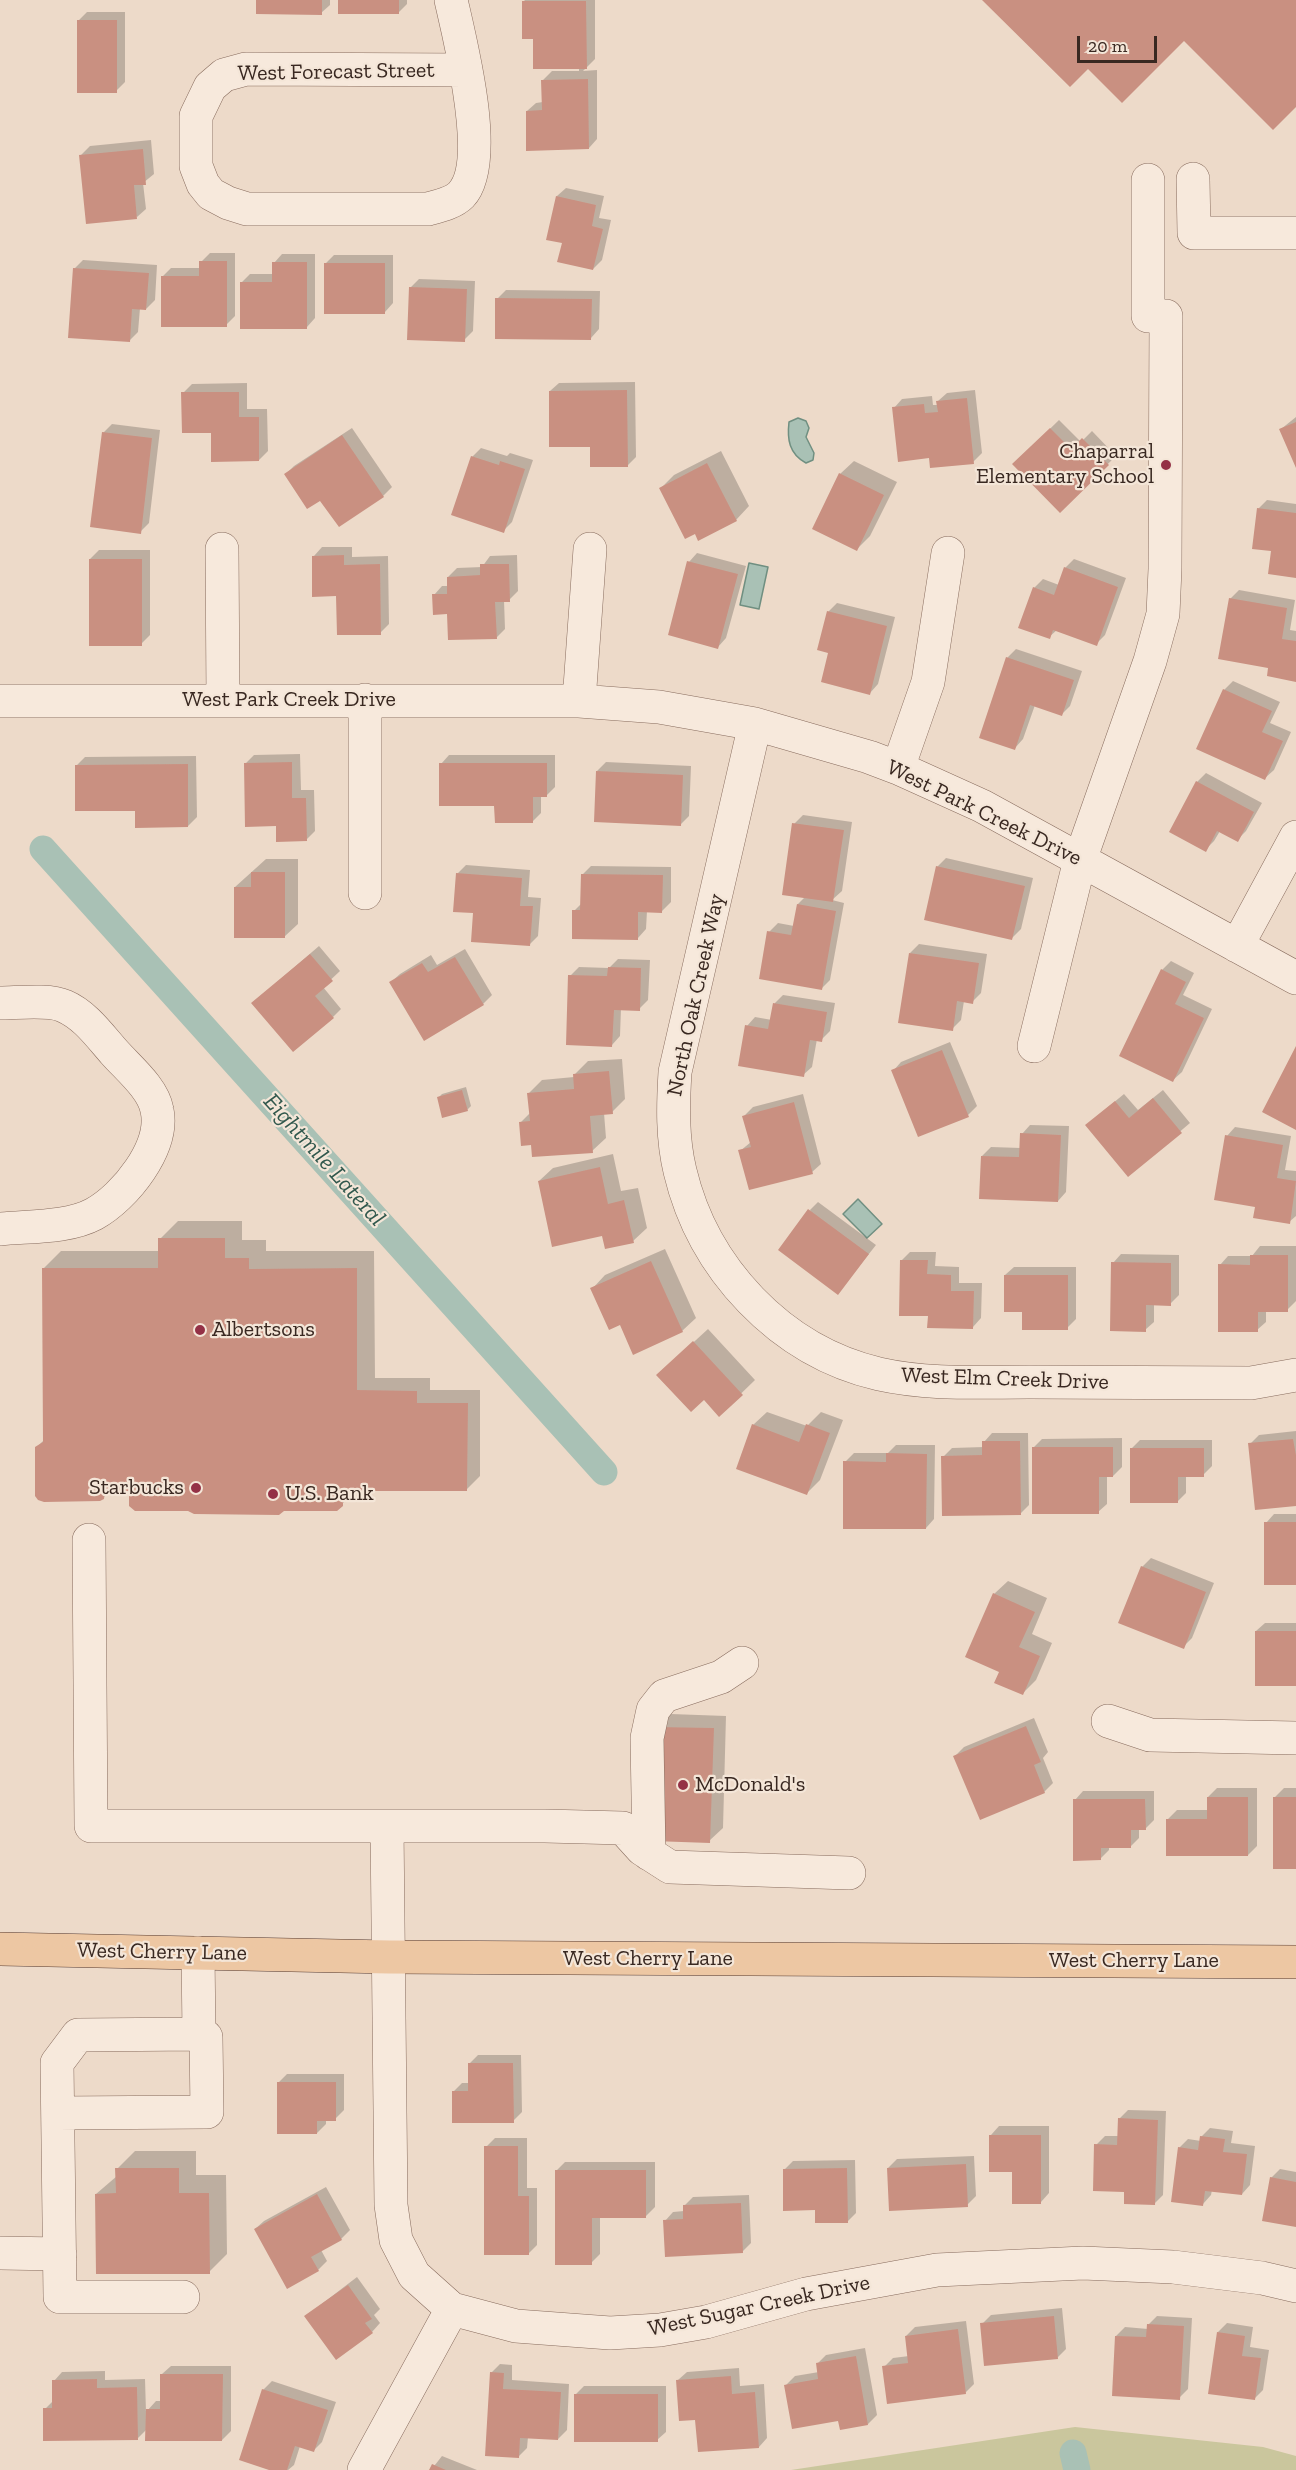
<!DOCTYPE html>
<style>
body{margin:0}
#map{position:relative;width:1296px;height:2470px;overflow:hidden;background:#eddac9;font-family:"Zilla Slab",serif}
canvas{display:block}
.scale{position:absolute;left:1077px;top:36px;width:80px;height:27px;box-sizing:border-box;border:3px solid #392821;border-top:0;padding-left:8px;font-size:18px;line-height:21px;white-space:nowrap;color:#392821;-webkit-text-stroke:4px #f4e6d8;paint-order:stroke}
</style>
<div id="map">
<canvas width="1296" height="2470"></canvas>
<div class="scale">20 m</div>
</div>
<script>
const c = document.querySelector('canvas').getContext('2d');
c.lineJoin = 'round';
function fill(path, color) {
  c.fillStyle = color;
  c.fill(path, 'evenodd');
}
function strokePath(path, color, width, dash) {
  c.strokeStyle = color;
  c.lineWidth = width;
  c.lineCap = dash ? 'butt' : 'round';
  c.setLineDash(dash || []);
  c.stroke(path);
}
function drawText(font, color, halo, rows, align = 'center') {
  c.font = font + ' "Zilla Slab",serif';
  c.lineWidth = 4.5;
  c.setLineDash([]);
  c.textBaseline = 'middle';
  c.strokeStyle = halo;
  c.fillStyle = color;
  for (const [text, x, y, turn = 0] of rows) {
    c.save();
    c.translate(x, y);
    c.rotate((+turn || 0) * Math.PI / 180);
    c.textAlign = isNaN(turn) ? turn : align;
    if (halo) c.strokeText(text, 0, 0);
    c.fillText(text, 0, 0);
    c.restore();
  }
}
const green = new Path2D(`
 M1075 2427 1263 2447 1296 2456V2470H791Z`);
const water = new Path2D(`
 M798 418 806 421 809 428 806 437 814 453 813 460 806 463C789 454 787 439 789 422Z
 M749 563 768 567 759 609 740 605Z
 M858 1199 882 1224 867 1238 843 1214Z`);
const shadow = new Path2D(`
 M258 0H330V5L321 13Z
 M339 0H407V4L398 13Z
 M525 0H595V59L583 71 597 70V139L589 148 527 111 536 103 543 102V80L552 71H579V68L535 38 523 2Z
 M87 12H125V82L116 91 78 21Z
 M151 140 154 174 143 183 146 209 137 217 81 155 90 146Z
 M566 188 604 196 599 218 611 220 602 260 593 269 563 242 557 196Z
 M210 253H235V316L226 325 162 277 171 268H201V262Z
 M282 254H315V318L307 327 241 283 250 274H274V263Z
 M334 255H393V303L385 312 325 264Z
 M83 260 157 265 155 300 146 309 140 308 138 332 129 341 74 269Z
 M419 279 475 281 473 331 464 340 410 288Z
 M506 290 600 291 599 329 591 338 497 299Z
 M635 382 636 457 627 466 591 446 550 391 559 383Z
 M247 383V409H267L268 451 259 460 213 431 183 393 192 384Z
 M975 390 982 453 973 462 930 457 894 408 902 399 932 396 933 405H938V401L947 393Z
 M1296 417V464L1281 429Z
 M1059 420 1081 442 1092 431 1116 456 1060 511 1014 464Z
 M112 424 160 430 149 523 140 532 103 433Z
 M352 428 392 487 383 496 321 499 286 474 294 466Z
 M481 448 507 456 510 453 533 460 512 522 503 531 472 457Z
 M721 451 749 506 736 520 661 488 674 475Z
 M854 461 897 482 870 536 857 549 840 474Z
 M1267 500 1296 504V577L1273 549 1258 509Z
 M322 547H352V557L388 556 389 624 380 633 337 595 314 556Z
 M99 550H150V635L141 644 90 559Z
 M697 553 746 566 726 638 718 647 689 562Z
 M517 555 518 591 509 600H504L505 629 496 638 449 613 434 595 442 586H448V577L457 568 482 567 490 556Z
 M1074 559 1126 578 1105 635 1096 644 1057 630 1049 637 1034 588 1043 579 1059 585 1065 568Z
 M1239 590 1295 600 1290 630 1296 631V680L1270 667 1230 599Z
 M837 603 895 617 878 684 870 693 830 652 828 612Z
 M1016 649 1082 671 1070 706 1062 714 1035 705 1023 739 1015 748 1007 658Z
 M1233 681 1280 702 1270 723 1291 732 1274 770 1265 778 1224 690Z
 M300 754 301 790H314L315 831 306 840 277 825 245 764 254 755Z
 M449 755H555V787L547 795H541V813L532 822 496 805 441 764Z
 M196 756 197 817 188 826 136 809 76 766 85 757Z
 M606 762 691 766 689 816 680 825 597 771Z
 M1206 773 1262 803 1246 831 1237 840 1220 831 1214 841 1205 850 1197 782Z
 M803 815 852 822 842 891 832 900 844 903 830 980 821 989 769 932 778 923 794 926 798 904 806 896 794 824Z
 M946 858 1033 878 1021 929 1012 938 937 867Z
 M266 859H298V924L284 937 235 887Z
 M466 865 530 870 528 897 541 898 538 936 529 945 475 912 457 874Z
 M591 866 671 867V902L662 911H647L646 929 638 938 574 911 582 903V875Z
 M919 944 987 954 981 993 972 1002 964 1001 961 1020 952 1029 910 953Z
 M319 946 340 971 323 987 341 1009 333 1017 262 995Z
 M465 949 492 995 483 1004 391 982 400 974 431 955 437 965Z
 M618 959 650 960 648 1000 639 1009 621 1008 620 1036 612 1045 570 976 579 967 609 968Z
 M1171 961 1194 973 1183 995 1212 1009 1182 1072 1173 1080 1162 970Z
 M783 995 835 1003 830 1031 821 1040 817 1039 812 1067 803 1075 747 1026 755 1017 772 1020 775 1003Z
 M950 1042 977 1106 968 1115 893 1071 901 1062Z
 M622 1059 625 1099 612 1112 604 1113 606 1138 592 1151 533 1143 521 1122 530 1113 529 1093 542 1080 574 1077V1075L588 1061Z
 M466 1087 471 1106 467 1110 438 1098 442 1094Z
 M1163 1090 1190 1123 1129 1175 1096 1117 1124 1094 1138 1110Z
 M803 1094 821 1164 812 1172 740 1151 751 1142 744 1116 753 1107Z
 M1030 1125 1069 1126 1066 1192 1058 1201 982 1156 991 1147 1021 1148 1022 1134Z
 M1235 1127 1291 1136 1285 1170 1296 1171V1216L1289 1222 1257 1205 1227 1136Z
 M613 1154 621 1191 638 1188 647 1228 633 1241 603 1234 539 1181 553 1168Z
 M818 1202 876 1245 838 1293 810 1210Z
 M178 1221H242V1240H266V1251H374L375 1378H430V1390H480V1476L467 1489 357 1490 342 1504 131 1490H111L104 1497 36 1448 44 1440 43 1269 61 1251H160V1239Z
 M1260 1246H1296V1301L1287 1310H1266V1322L1257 1330 1220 1265 1228 1256H1252Z
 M665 1249 696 1318 682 1331 620 1323 592 1289 605 1275Z
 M910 1252H936L935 1266 959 1267V1283H982L981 1318 973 1327 929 1315 902 1260Z
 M1121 1254 1179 1255V1295L1170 1304H1154V1322L1145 1330 1113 1263Z
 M1014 1267H1076V1319L1067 1328 1023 1310 1005 1275Z
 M708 1329 755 1380 719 1415 672 1362Z
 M767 1412 807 1426 821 1412 843 1420 820 1480 807 1493 753 1425Z
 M1296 1431V1504L1250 1444 1259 1435Z
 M992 1433H1028L1029 1505 1020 1514 943 1457 952 1448 984 1447V1442Z
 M1122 1438V1467L1113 1476H1107V1504L1098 1512 1033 1448 1042 1439Z
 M1140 1440H1212V1466L1203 1475H1186V1493L1178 1501 1131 1449Z
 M896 1445H935L934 1519 926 1528 845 1462 854 1453H888Z
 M1274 1514H1296V1584L1266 1523Z
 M1151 1558 1214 1583 1192 1638 1183 1647 1142 1567Z
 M1008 1581 1047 1598 1032 1634 1052 1643 1036 1680 1023 1693 1001 1671 994 1594Z
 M1265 1623H1296V1685L1256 1631Z
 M671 1714 726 1716 723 1828 709 1841 658 1727Z
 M1034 1718 1048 1752 1043 1758 1053 1783 1044 1792 955 1756 964 1747Z
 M1217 1788H1257V1846L1248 1855 1168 1819 1177 1810H1208V1797Z
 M1284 1788H1296V1868L1275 1797Z
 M1083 1791H1154V1820L1145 1829H1139V1838L1130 1847H1109V1850L1100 1859 1075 1800Z
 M478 2055H521L522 2112 513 2121 453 2092 462 2083H469V2064Z
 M287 2074H344V2110L335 2119H326V2124L317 2133 278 2083Z
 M1128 2110 1166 2111 1163 2195 1155 2203 1125 2191 1096 2145 1105 2136H1119V2119Z
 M999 2126H1049V2193L1041 2202 1014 2170 991 2135Z
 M1210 2128 1233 2131 1231 2143 1255 2146 1250 2185 1242 2194 1212 2190 1211 2195 1203 2204 1179 2148 1188 2139 1201 2141V2137Z
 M495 2138H527V2188H537V2245L528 2254 486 2147Z
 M135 2151H196V2175H226L227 2254 209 2272 96 2194 117 2176V2169Z
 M974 2156 976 2196 967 2205 888 2168 897 2159Z
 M855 2160 856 2213 847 2222 817 2208 784 2170 793 2161Z
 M565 2162H655V2207L646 2216H600V2254L591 2263 556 2171Z
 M1280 2169 1296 2172V2226L1271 2178Z
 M326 2187 350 2230 341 2239 321 2250 327 2261 318 2270 255 2229 264 2221Z
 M749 2195 751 2243 743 2251 665 2221 673 2212 684 2211V2206L693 2197Z
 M357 2277 380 2309 374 2315 380 2323 372 2332 306 2316Z
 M1062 2308 1066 2349 1057 2358 982 2324 991 2315Z
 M1157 2316 1192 2318 1188 2389 1179 2398 1116 2336 1125 2327 1148 2329V2325Z
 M966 2321 974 2384 965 2393 884 2367 893 2358 909 2356 906 2336 915 2327Z
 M1227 2323 1253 2327 1250 2347 1269 2350 1263 2390 1254 2399 1218 2332Z
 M865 2348 877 2415 868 2424 840 2419 786 2385 795 2376 819 2372 817 2364 826 2355Z
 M500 2364 512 2365V2380L569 2384 567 2430 558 2439 528 2437 527 2448 518 2457 491 2373Z
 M171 2366H231V2431L222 2440 147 2429 137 2439 45 2409 54 2400V2381L62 2372 105 2371V2380L145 2379 146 2412 156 2401H162V2374Z
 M739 2368 740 2386 764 2384 767 2438 759 2447 697 2419 678 2380 687 2372Z
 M272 2381 336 2402 322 2442 313 2451 300 2446 294 2465 288 2470H274L263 2390Z
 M584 2386H666V2432L657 2440 575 2395Z
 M442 2456 477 2470H431Z`);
const canal = new Path2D(`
 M43 849 604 1472
 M1073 2453 1077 2470`);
const building = new Path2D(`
 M256 0H322V15L256 14Z
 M338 0H399V14H338Z
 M982 0H1296V107L1273 130 1184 41 1122 103 1088 69 1070 87Z
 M522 1H586L587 69H533V39H522Z
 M77 20H117V93H77Z
 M588 79 589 149 526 151V111L542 110 541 80Z
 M143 149 146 185H134L137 219 86 224 79 155Z
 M556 196 596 205 592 226 603 229 593 270 557 262 562 243 546 240Z
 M199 261H227V327H161V276H199Z
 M272 262H307V329H240V282H272Z
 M324 263H385V314H324Z
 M73 268 149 273 146 310 132 309 130 342 68 338Z
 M409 287 467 289 465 342 407 340Z
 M495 298 592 299 591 340 495 339Z
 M627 390 628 467H590V447H549V391Z
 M181 392H239V417H259V461L211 462V433H182Z
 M967 398 974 464 930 468 929 458 898 462 892 407 924 404 925 413 938 412 936 401Z
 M1296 422V468L1279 429Z
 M1050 428 1071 449 1082 438 1109 465 1060 513 1012 464Z
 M102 432 152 438 141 534 90 527Z
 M342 435 384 497 339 527 320 501 307 509 284 474Z
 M471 456 499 465 500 461 525 469 504 533 451 515Z
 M707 463 737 521 698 541 695 534 685 539 659 488Z
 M839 473 884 495 857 551 812 529Z
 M1257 508 1296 513V578L1268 574 1271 551 1252 549Z
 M344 555V565L380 564 381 635H337L336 596 312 597V556Z
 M89 559H142V646H89Z
 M687 561 738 574 718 649 668 635Z
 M480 564H509L510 602H495L497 639 448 640 447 614 433 615 432 594H447V577L480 575Z
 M1064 567 1118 587 1097 646 1053 630 1050 639 1018 628 1033 587 1054 595Z
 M1229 598 1287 608 1282 639 1296 641V682L1267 676 1268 668 1218 659Z
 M827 611 887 626 870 695 821 682 828 653 817 650Z
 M1006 657 1074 680 1062 716 1030 705 1015 750 979 738Z
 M1223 689 1272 711 1262 732 1283 741 1265 780 1196 749Z
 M292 762V798H306L307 841 276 842V826L245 827 244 763Z
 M439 763H547V797H533V823H495L494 806H439Z
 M188 764V827L135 828V811H75V765Z
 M596 771 683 775 681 826 594 822Z
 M1196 781 1254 812 1238 842 1217 831 1206 852 1169 832Z
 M792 823 844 830 833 902 782 895Z
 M936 866 1025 886 1012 940 924 920Z
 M251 872H285V938H234V887H251Z
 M456 873 522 878 520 906H533L530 946 471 942 473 913 453 912Z
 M581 874 663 875 662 913 638 912V940L572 939V910H580Z
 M797 904 836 911 822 990 759 979 767 931 791 935Z
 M909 953 979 963 973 1004 957 1001 953 1031 898 1023Z
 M310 954 333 981 315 996 334 1018 293 1052 251 1003Z
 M455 957 484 1005 424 1041 389 982 422 963 428 972Z
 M608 967 641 968 640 1011 614 1010 612 1047 566 1045 568 975 607 976Z
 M1161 969 1186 982 1175 1004 1204 1018 1173 1082 1119 1056Z
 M773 1003 827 1012 822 1042 810 1040 804 1077 738 1066 745 1025 768 1029Z
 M1296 1046V1130L1262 1112Z
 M942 1050 969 1117 918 1137 891 1070Z
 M609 1071 613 1114 590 1116 593 1153 532 1157 531 1145 521 1146 519 1122 530 1121 527 1093 574 1089 573 1074Z
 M462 1090 468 1111 442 1118 437 1097Z
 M1153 1098 1182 1133 1128 1177 1085 1125 1115 1101 1129 1118Z
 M794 1102 813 1174 749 1190 738 1150 751 1147 742 1116Z
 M1020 1133 1061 1135 1058 1202 979 1199 981 1156 1019 1157Z
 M1225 1135 1283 1145 1277 1178 1296 1181 1290 1224 1253 1218 1255 1207 1214 1200Z
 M600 1167 608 1204 624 1200 634 1243 605 1249 602 1236 552 1247 538 1181Z
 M808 1209 869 1254 838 1295 778 1250Z
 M158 1238H225V1258H249V1269L357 1268V1390L417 1391V1403H468L467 1491H343V1506L337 1511H284L279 1515 194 1514 188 1511H135L129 1506V1491H105L104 1499 100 1501 44 1502 38 1500 35 1496V1447L43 1442 42 1268H158Z
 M1250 1255H1288V1312H1258V1332H1218V1264L1250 1265Z
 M900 1260H928L927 1274 951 1275V1291H974L973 1329 927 1328 928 1316H899Z
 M651 1261 683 1332 633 1355 620 1325 609 1330 590 1288Z
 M1111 1262 1171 1263V1306L1146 1305V1332L1110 1331Z
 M1004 1275H1068V1330H1022V1312H1004Z
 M693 1341 743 1395 719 1417 704 1400 691 1412 656 1375Z
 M752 1424 799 1442 806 1424 830 1433 807 1495 736 1469Z
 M1293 1439 1296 1455V1506L1255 1510 1248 1443Z
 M982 1441H1020L1021 1515 942 1516 941 1456 982 1455Z
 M1032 1447H1113V1477H1099V1514H1032Z
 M1130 1448H1204V1477H1178V1503H1130Z
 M886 1453 927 1454 926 1529H843V1461L886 1462Z
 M1264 1522H1296V1585H1264Z
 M1141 1566 1206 1592 1184 1649 1118 1623Z
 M993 1593 1035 1612 1019 1647 1040 1656 1023 1695 994 1683 999 1672 965 1657Z
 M1255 1631H1296V1686H1255Z
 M1026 1726 1041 1762 1034 1765 1045 1793 980 1820 953 1756Z
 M656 1727 714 1728 710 1843 653 1841Z
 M1207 1797H1248V1856H1166V1819H1207Z
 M1273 1797H1296V1869H1273Z
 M1073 1799H1145L1146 1830H1131V1848H1101V1860L1073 1861Z
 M468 2063H513L514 2123H452V2091H468Z
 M277 2082H336V2121H317V2134H277Z
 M1118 2118 1158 2120 1155 2205 1124 2204V2192L1093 2191 1094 2144 1117 2145Z
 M989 2135H1041V2204H1012V2172H989Z
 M1200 2136 1225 2139 1223 2152 1247 2154 1242 2195 1205 2191 1203 2206 1171 2202 1178 2147 1198 2150Z
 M484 2146H518V2196H529V2255H484Z
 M966 2164 968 2207 889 2211 887 2168Z
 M115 2168H179V2193H209L210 2274H96L95 2194 116 2193Z
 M847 2168 848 2223H815V2210L783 2211V2169Z
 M555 2170H646V2218H592V2265H555Z
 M1270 2177 1296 2182V2227L1262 2221Z
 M317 2194 342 2240 311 2257 319 2271 287 2289 254 2229Z
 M741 2203 743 2253 665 2257 663 2220 683 2219V2205Z
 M348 2285 372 2319 365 2323 373 2333 336 2360 304 2316Z
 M1054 2316 1058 2359 984 2366 980 2323Z
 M1147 2324 1184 2326 1180 2400 1112 2396 1115 2336 1146 2337Z
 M958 2329 966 2394 887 2404 882 2366 908 2363 905 2336Z
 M1217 2332 1245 2336 1242 2356 1261 2358 1255 2400 1208 2394Z
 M856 2356 868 2425 840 2430 838 2421 792 2429 784 2385 818 2379 816 2363Z
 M490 2372 504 2373 503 2389 561 2392 558 2440 520 2438 519 2458 485 2456Z
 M160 2374H223L222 2441H145L146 2409H160Z
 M731 2376 732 2394 755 2392 759 2448 698 2452 695 2420 679 2421 676 2380Z
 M97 2379V2388L137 2387 138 2440 43 2441V2408H52V2380Z
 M262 2389 328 2410 314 2452 295 2446 287 2470H269L239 2460Z
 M574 2394H658V2442H574Z
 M432 2464 446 2470H429Z`);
const minor = new Path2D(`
 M451 0C460 40 492 163 461 195 453 203 439 206 428 209H247L228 203 211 194 203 184 196 166V116L210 87 224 75 246 69 466 70
 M1193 179 1194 233H1296
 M1148 180V316
 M222 549 223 700
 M365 700V893
 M0 701H579L659 707 755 724 869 757 898 768 982 806 1296 978
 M579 701 590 549
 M755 724 675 1072C673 1105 672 1138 680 1171 703 1268 780 1351 879 1374 928 1385 979 1382 1029 1382 1103 1382 1177 1383 1251 1383L1296 1375
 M898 768 928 682 948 553
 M1237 946 1296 837
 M0 1003C17 1003 49 999 64 1006 85 1015 99 1035 114 1052 128 1068 153 1088 157 1110 165 1147 125 1197 94 1214 68 1228 29 1226 0 1229
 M1034 1046 1080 860 1150 661 1163 614 1165 569 1166 316
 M89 1540 91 1826H545L623 1828 642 1849 670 1867 849 1873
 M1108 1721 1150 1735 1296 1738
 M387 1826 391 2205 396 2240 414 2275 452 2309 516 2326 610 2333 660 2330 706 2322 806 2294 937 2270 1083 2263 1173 2267 1262 2278 1296 2286
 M649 1854 647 1738 653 1710 664 1696 721 1677 742 1663
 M58 2113 207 2112 206 2037 199 2034 198 1953
 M0 2253 60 2254
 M183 2297H60L57 2063 78 2035 199 2034
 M364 2470 452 2309`);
const major = new Path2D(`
 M0 1949 389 1957 1296 1962`);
const markers = [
 [1166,465,6,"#943146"],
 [200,1330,6,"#943146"],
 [196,1488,6,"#943146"],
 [273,1494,6,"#943146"],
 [683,1785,6,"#943146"]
];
const streetNames = [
 ["West Forecast Street",336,72,-1],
 ["West Park Creek Drive",289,700],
 ["West Park Creek Drive",984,813,26],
 ["North Oak Creek Way",696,995,-78],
 ["West Elm Creek Drive",1005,1379,2],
 ["West Cherry Lane",162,1952,1],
 ["West Cherry Lane",648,1959],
 ["West Cherry Lane",1134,1961],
 ["West Sugar Creek Drive",759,2306,-12]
];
const poiNames = [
 ["Chaparral",1154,452,"right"],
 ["Elementary School",1154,477,"right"],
 ["Albertsons",212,1330],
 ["Starbucks",184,1488,"right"],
 ["U.S. Bank",285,1494],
 ["McDonald's",695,1785]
];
const waterNames = [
 ["Eightmile Lateral",324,1160,48]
];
fill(green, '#cac69d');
fill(water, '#a9c1b5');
strokePath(water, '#708f81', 1.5);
fill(shadow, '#0003');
strokePath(canal, '#a9c1b5', 27);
fill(building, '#c99081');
strokePath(minor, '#886c5e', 34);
strokePath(major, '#563b32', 34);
strokePath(minor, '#f7e9dc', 33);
strokePath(major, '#edc7a3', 33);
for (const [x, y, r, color] of markers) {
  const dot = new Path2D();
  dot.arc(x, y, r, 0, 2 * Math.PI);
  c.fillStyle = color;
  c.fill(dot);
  strokePath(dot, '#f4e6d8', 2);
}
drawText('22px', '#392821', '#f4e6d8', streetNames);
drawText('22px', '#392821', '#f4e6d8', poiNames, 'left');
drawText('italic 24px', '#31584d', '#f4e6d8', waterNames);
</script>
